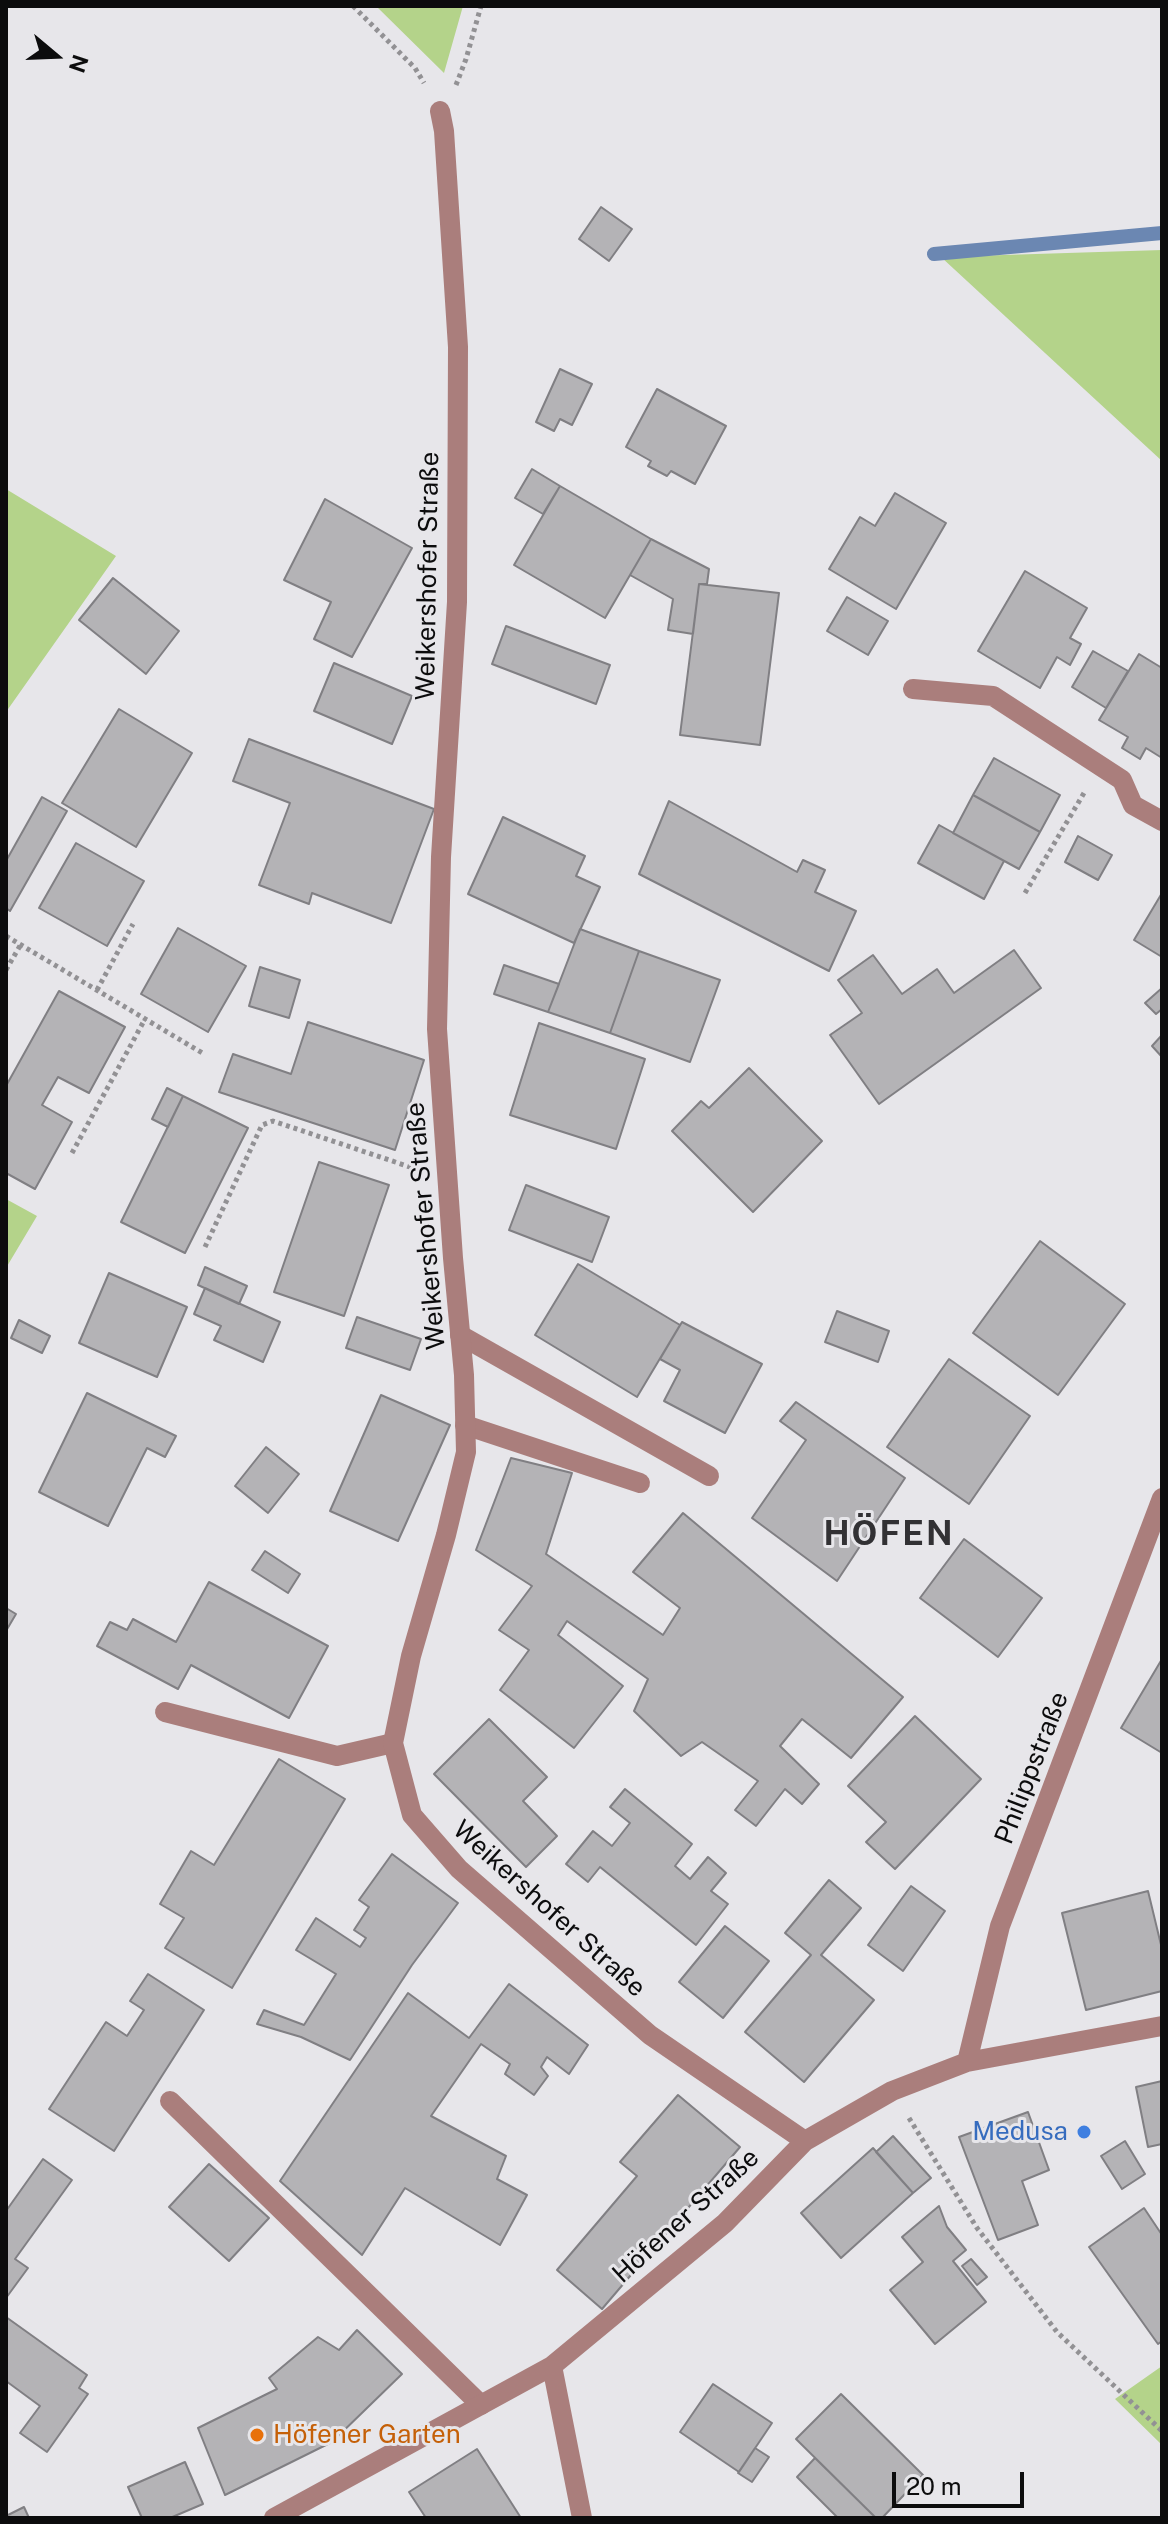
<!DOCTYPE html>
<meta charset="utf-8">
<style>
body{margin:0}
#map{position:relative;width:1168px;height:2524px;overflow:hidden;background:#e7e6ea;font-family:"Public Sans",sans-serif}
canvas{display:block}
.frame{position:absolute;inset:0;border:8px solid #0c0c0d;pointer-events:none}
.north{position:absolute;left:16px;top:16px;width:80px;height:80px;-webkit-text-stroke:6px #e7e6ea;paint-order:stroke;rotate:109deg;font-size:22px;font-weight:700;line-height:32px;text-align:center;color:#0c0c0d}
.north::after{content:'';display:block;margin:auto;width:28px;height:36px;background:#0c0c0d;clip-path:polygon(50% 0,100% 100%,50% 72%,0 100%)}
.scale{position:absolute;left:892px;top:2472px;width:132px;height:36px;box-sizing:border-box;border:4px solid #0c0c0d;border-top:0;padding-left:10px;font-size:24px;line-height:28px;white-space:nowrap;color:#0c0c0d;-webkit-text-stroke:6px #e7e6ea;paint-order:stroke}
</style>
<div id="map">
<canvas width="1168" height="2524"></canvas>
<div class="frame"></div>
<div class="north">N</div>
<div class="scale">20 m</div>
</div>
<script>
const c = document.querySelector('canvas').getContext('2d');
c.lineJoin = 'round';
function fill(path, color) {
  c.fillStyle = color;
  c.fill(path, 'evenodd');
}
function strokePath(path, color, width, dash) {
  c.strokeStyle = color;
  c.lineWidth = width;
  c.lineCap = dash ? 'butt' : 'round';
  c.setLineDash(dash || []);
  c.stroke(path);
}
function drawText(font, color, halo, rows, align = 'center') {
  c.font = font + ' "Public Sans",sans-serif';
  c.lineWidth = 6;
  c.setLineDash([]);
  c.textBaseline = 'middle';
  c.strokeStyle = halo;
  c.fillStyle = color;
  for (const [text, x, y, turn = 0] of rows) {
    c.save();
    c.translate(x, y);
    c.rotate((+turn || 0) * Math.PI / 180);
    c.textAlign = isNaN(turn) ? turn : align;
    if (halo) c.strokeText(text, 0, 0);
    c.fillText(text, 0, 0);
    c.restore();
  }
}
const green = new Path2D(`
 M376 6H463L444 73Z
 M1162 250V461L941 257Z
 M6 489 116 556 6 712Z
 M6 1199 37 1216 6 1268Z
 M1162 2366V2445L1115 2399Z`);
const stream = new Path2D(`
 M934 254 1162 233`);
const building = new Path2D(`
 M601 207 632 229 609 261 579 239Z
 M560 369 592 384 572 425 560 419 554 431 536 422Z
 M657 389 726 426 695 484 671 471 667 476 648 466 651 461 626 447Z
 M532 469 560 486 543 514 515 498Z
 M560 486 651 539 605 618 514 565Z
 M895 493 946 523 896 609 829 569 860 517 875 526Z
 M325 499 412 548 352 657 314 639 331 602 284 580Z
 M651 539 709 569 707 584H699L693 634 668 630 673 599 630 575Z
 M1025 571 1087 608 1070 638 1081 644 1070 665 1057 657 1040 688 978 651Z
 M113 578 179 631 146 674 79 620Z
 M699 584 779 593 760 745 680 735Z
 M847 597 888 621 868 655 827 631Z
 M506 626 610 665 596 704 492 664Z
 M1093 651 1128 671 1106 708 1072 687Z
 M1139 654 1162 668V758L1146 748 1140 759 1122 748 1128 737 1099 720Z
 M334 663 412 696 392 744 314 711Z
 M119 709 192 753 136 847 62 803Z
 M249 739 434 809 391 923 312 893 309 904 259 885 290 803 233 781Z
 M994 758 1060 795 1040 832 973 795Z
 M973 795 1040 832 1019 869 953 833Z
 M42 797 67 811 10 911 6 908V861Z
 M669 801 797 872 803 860 825 870 815 892 856 911 829 971 639 874Z
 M503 817 585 856 576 876 600 887 574 943 468 894Z
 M939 825 1004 861 984 899 918 863Z
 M1078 836 1112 855 1098 880 1065 862Z
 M76 843 144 881 107 946 39 908Z
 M1162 893V957L1134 940Z
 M178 928 246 966 208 1032 141 994Z
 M580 929 639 951 610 1033 548 1012Z
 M1014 950 1041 988 879 1104 830 1035 862 1013 838 980 873 955 902 994 937 969 954 993Z
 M639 951 720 980 690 1062 610 1033Z
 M504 965 559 984 548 1012 494 994Z
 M260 967 300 980 289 1018 249 1006Z
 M1162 988V1009L1156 1014 1145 1003Z
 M59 991 125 1027 89 1093 58 1077 42 1105 72 1122 35 1189 6 1173V1086Z
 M308 1022 424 1060 395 1150 219 1092 233 1054 291 1074Z
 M539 1023 645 1059 616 1149 510 1115Z
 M1162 1035V1057L1152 1046Z
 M749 1068 822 1141 753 1212 672 1131 701 1101 709 1108Z
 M167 1088 183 1096 168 1127 152 1119Z
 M183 1096 248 1128 185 1253 121 1222Z
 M319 1162 389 1185 344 1316 274 1292Z
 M526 1185 609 1217 592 1262 509 1230Z
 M1040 1241 1125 1304 1058 1395 973 1333Z
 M578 1264 680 1325 637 1397 535 1335Z
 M205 1267 247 1286 239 1304 198 1285Z
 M109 1273 187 1307 157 1377 79 1343Z
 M205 1288 280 1322 263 1362 214 1340 221 1326 194 1314Z
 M837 1311 889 1331 878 1362 825 1342Z
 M357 1317 421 1339 410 1370 346 1348Z
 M19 1320 50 1336 42 1353 11 1338Z
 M682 1322 762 1364 725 1433 664 1401 680 1370 660 1359Z
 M949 1359 1030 1416 969 1504 887 1447Z
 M87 1393 176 1436 165 1457 147 1448 108 1526 39 1492Z
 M381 1395 450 1425 398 1541 330 1511Z
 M796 1402 905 1478 837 1581 752 1518 806 1440 780 1421Z
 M266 1447 299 1474 268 1513 235 1486Z
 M511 1458 572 1473 546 1554 663 1635 680 1608 633 1572 683 1513 903 1697 851 1758 802 1719 780 1746 819 1784 802 1804 785 1789 756 1826 735 1810 758 1781 702 1742 681 1756 634 1711 648 1679 567 1621 558 1635 623 1686 574 1748 500 1690 529 1650 499 1630 532 1586 476 1550Z
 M964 1539 1042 1598 998 1657 920 1598Z
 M265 1551 300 1574 288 1593 252 1570Z
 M209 1582 328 1646 289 1718 191 1665 178 1689 97 1646 110 1622 127 1630 133 1619 176 1642Z
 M6 1608 16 1614 6 1631Z
 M1162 1659V1753L1121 1728Z
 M915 1716 981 1779 895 1869 866 1842 886 1822 848 1786Z
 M489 1719 547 1777 523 1801 557 1836 526 1867 434 1774Z
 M279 1759 345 1799 232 1988 165 1948 184 1918 160 1904 191 1851 214 1865Z
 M625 1789 692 1844 675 1866 690 1879 708 1857 726 1873 711 1891 728 1904 696 1945 600 1867 588 1882 566 1864 593 1831 612 1846 630 1823 610 1807Z
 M392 1854 458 1903 412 1965 350 2060 301 2037 257 2024 264 2010 304 2025 336 1974 296 1950 316 1918 360 1947 366 1938 354 1930 369 1907 359 1900Z
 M829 1880 861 1908 821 1955 874 2000 804 2082 745 2032 811 1955 785 1933Z
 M911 1886 945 1911 903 1971 868 1945Z
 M1148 1891 1162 1949V1991L1086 2010 1062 1913Z
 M725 1926 769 1961 723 2018 679 1982Z
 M148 1974 204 2010 114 2151 49 2109 106 2022 127 2036 144 2010 130 2001Z
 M509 1984 588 2045 569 2074 547 2057 541 2067 548 2076 534 2095 505 2074 510 2064 481 2044 431 2116 506 2156 497 2179 527 2195 500 2245 405 2188 362 2255 280 2181 408 1993 469 2038Z
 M1162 2081V2144L1148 2147 1136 2087Z
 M678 2095 740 2147 602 2309 557 2270 637 2176 620 2162Z
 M1028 2112 1049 2170 1022 2181 1038 2225 998 2240 959 2137Z
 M893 2136 931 2178 913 2193 876 2152Z
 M1125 2141 1145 2174 1122 2189 1101 2156Z
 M873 2148 913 2193 841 2258 801 2213Z
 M43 2159 72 2180 15 2259 28 2268 6 2298V2211Z
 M209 2164 269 2218 229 2261 169 2207Z
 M939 2206 947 2227 966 2250 953 2261 986 2302 935 2344 890 2290 923 2262 902 2237Z
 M1144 2208 1162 2235V2341L1158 2344 1089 2247Z
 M971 2259 987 2277 977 2285 962 2266Z
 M6 2317 87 2375 79 2388 88 2394 47 2452 20 2433 40 2406 6 2381Z
 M357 2330 402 2374 332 2442 225 2495 198 2428 277 2389 269 2378 318 2337 339 2350Z
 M713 2384 772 2423 739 2472 680 2432Z
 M841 2394 923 2475 882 2518H876L796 2439Z
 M755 2448 769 2457 752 2482 738 2473Z
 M477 2449 521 2518H426L409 2492Z
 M815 2458 876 2518H838L797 2477Z
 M185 2462 203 2504 170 2518H142L128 2487Z
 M24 2507 29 2518H6V2516Z`);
const path = new Path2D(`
 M353 6 415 68 424 83
 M456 85 466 59 481 6
 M1025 893 1084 793
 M6 936 204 1054
 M6 970 21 944
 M97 990 133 924
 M72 1153 145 1019
 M205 1247 262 1125 273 1121 416 1169
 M909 2118 977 2228 1057 2332 1162 2431`);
const lane = new Path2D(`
 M460 1335 709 1476
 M465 1425 640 1483
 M165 1712 337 1756 393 1743
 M170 2101 481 2405`);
const street = new Path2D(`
 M440 111 444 131 458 347 457 602 441 857 437 1029 453 1258 464 1375 466 1452 446 1535 411 1656 393 1743 412 1815 459 1869 650 2035 805 2141
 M913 689 993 696 1122 780 1133 805 1162 821
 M967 2062 1000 1926 1162 1498
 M552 2366 582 2518
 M274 2518 552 2366 725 2223 805 2141 892 2091 967 2062 1162 2026`);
const markers = [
 [1084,2132,8,"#3f7fe0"],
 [257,2435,8,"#e8710a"]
];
const streetNames = [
 ["Weikershofer Straße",428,576,-89],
 ["Weikershofer Straße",426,1226,-95],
 ["Philippstraße",1032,1768,-69],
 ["Weikershofer Straße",549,1909,42],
 ["Höfener Straße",686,2216,-42]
];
const shopNames = [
 ["Medusa",1068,2132]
];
const foodNames = [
 ["Höfener Garten",273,2435]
];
const districtNames = [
 ["HÖFEN",889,1535]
];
fill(green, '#b4d38a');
strokePath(stream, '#6b87b2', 14);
fill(building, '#b4b3b6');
strokePath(building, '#807f83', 2);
strokePath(path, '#929194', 5, [4, 4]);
strokePath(lane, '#aa7e7c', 20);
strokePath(street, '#aa7e7c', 20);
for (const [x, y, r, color] of markers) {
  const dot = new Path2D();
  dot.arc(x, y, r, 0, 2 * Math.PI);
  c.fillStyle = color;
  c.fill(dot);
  strokePath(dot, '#e7e6ea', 3);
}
drawText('26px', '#0c0c0d', '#e7e6ea', streetNames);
drawText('26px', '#366cbe', '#e7e6ea', shopNames, 'right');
drawText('26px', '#c56008', '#e7e6ea', foodNames, 'left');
c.letterSpacing = '2px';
drawText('bold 34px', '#323134', '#e7e6ea', districtNames);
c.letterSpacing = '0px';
</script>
